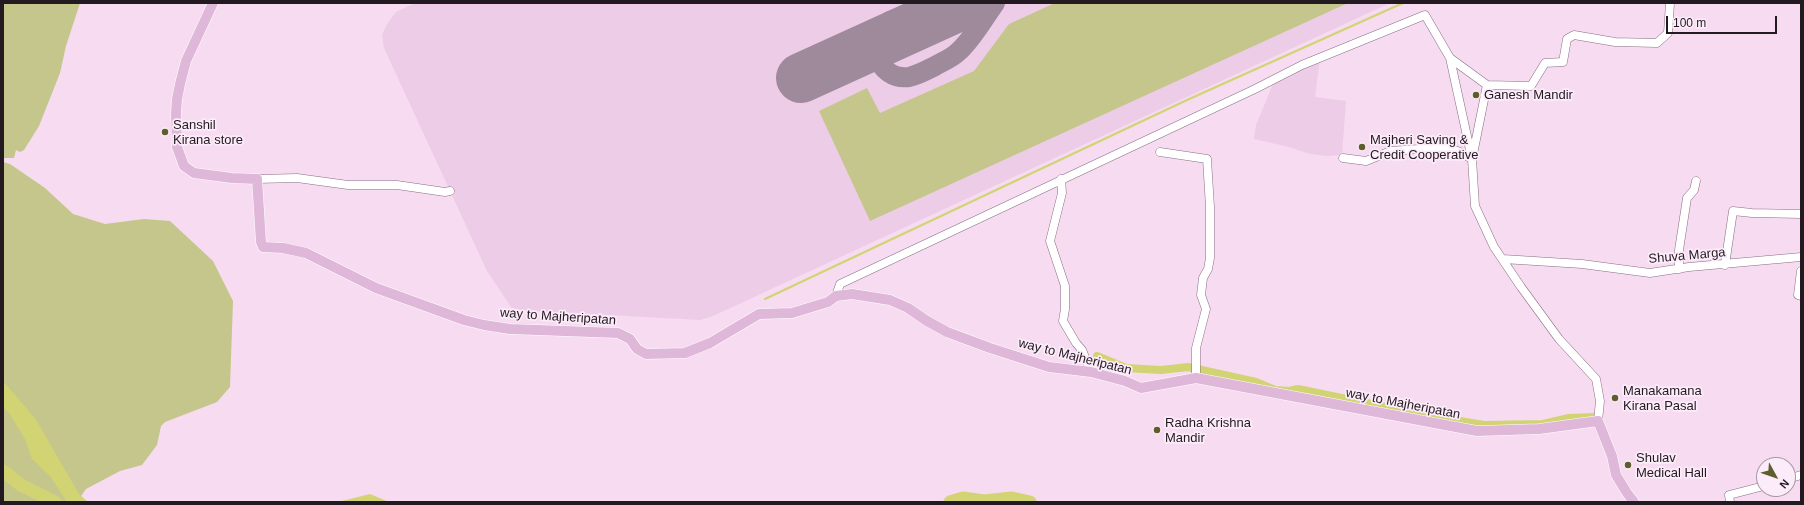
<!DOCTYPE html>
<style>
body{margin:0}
#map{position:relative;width:1804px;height:505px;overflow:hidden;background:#f6dbf1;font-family:Arial,sans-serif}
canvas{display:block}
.frame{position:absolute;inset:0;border:4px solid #221921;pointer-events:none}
.north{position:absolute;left:1756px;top:457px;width:40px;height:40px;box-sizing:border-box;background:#fcecf9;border:1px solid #a598a3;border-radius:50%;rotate:130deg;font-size:11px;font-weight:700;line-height:16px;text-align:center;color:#221921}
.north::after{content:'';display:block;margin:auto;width:14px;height:18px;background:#5d5e2b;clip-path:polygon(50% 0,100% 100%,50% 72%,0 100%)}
.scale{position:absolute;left:1666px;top:16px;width:111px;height:18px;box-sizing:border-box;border:2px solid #221921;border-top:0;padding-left:5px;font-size:12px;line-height:14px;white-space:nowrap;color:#221921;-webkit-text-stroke:3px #fcecf9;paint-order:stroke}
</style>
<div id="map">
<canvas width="1804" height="505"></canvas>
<div class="frame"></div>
<div class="north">N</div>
<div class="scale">100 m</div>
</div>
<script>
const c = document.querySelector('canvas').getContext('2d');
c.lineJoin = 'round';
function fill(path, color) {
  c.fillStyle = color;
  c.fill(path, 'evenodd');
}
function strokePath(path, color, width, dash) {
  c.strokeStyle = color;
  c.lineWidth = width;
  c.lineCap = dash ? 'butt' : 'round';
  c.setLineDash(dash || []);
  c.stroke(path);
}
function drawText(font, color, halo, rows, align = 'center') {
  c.font = font + ' Arial,sans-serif';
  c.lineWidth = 3.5;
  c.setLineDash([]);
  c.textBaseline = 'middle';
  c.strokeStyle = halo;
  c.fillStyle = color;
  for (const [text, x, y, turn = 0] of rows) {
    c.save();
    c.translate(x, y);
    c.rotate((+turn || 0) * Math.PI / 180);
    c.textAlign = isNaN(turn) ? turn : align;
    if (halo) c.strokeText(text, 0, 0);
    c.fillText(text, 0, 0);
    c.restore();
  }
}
const built = new Path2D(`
 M415 3H1390L713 316 700 320 519 310 511 307 487 271 384 48 382 35 387 24 396 12Z
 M1320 59 1315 97 1346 101 1342 155 1328 156 1310 154 1289 147 1254 139 1256 125 1275 79Z`);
const green = new Path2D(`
 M3 3H80L66 46 60 73 39 126 24 150 20 152 16 150 14 158H3Z
 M1055 3H1348L870 221 819 111 867 88 880 113 974 71 1009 24Z
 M3 162 10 164 45 188 73 214 105 224 144 219 170 221 213 261 233 301 230 387 217 402 165 422 161 426 157 445 142 465 120 471 86 489 77 502H3Z`);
const water = new Path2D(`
 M3 381 35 418 79 494 88 502H67L50 476 32 459 25 439 9 413 3 408Z
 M370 494 389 502H341L342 501Z`);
const stream = new Path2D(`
 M765 299 1187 100 1403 3`);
const canal = new Path2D(`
 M1097 356 1126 368 1161 370 1188 367 1256 382 1275 390 1289 391 1298 389 1424 415 1484 425 1543 424 1569 418 1595 417`);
const river = new Path2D(`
 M3 471 21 485 55 502
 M950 502 963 498 984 501 1012 498 1030 502`);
const taxiway = new Path2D(`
 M938 16C932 17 927 19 920 19 910 19 900 16 890 21 862 37 877 81 909 77 918 75 927 70 935 66 942 62 952 58 958 52 972 40 984 18 995 3`);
const runway = new Path2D(`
 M801 78 966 3`);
const minor = new Path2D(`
 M1487 85 1531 86 1545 63 1563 62 1567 39 1574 35 1615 42 1657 43 1668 33 1670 3
 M1160 152 1207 159 1210 207V258L1208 269 1203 278 1201 295 1206 309 1196 348V378
 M1343 158 1366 161 1391 151 1446 147 1460 152 1472 159 1450 58
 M257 179 297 178 348 185H397L445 192 450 191
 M1061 179 1062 193 1050 241 1065 286V309L1063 321 1076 343 1082 350 1091 372
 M1503 259 1582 264 1650 273 1689 267 1801 257
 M1725 265 1733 211 1752 213 1801 214
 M1679 269V250L1687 198 1694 190 1696 181
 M1801 271 1798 295 1801 296
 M836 296 840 284 1255 89 1302 65 1425 15 1450 58 1487 85 1472 159 1475 206 1494 247 1521 287 1559 339 1596 379 1600 401 1598 421
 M1788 479 1801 475
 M1730 502 1729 495 1764 486`);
const major = new Path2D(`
 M213 3 186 61 180 84 177 99 176 113 177 147 184 166 194 173 232 178 257 179 261 242 263 247 283 248 306 253 376 288 464 320 484 325 510 329 618 333 630 339 637 349 646 354 685 353 710 343 759 314 792 313 828 302 836 296 852 294 890 300 908 308 927 321 947 332 990 348 1049 367 1091 372 1125 381 1141 388 1196 378 1477 431 1539 429 1598 421 1612 456 1616 475 1627 493 1634 502`);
const markers = [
 [1476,95,4,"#5d5e2b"],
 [165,132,4,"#5d5e2b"],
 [1362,147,4,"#5d5e2b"],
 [1615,398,4,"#5d5e2b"],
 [1157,430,4,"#5d5e2b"],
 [1628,465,4,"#5d5e2b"]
];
const poiNames = [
 ["Ganesh Mandir",1484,95],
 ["Sanshil",173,125],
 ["Kirana store",173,140],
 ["Majheri Saving &",1370,140],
 ["Credit Cooperative",1370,155],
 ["Manakamana",1623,391],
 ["Kirana Pasal",1623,406],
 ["Radha Krishna",1165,423],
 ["Mandir",1165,438],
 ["Shulav",1636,458],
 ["Medical Hall",1636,473]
];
const streetNames = [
 ["Shuva Marga",1687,256,-5],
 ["way to Majheripatan",558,317,4],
 ["way to Majheripatan",1075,357,14],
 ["way to Majheripatan",1403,404,11]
];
fill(built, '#edcce7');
fill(green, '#c5c68b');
fill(water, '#d2d372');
strokePath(stream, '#d2d372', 2);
strokePath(canal, '#d2d372', 8);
strokePath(river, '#d2d372', 13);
strokePath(taxiway, '#9e8a9a', 20);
strokePath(runway, '#9e8a9a', 50);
strokePath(minor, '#876f83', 9);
strokePath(major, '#fff', 11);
strokePath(minor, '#fff', 8);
strokePath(major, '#dfb8d9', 10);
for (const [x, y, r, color] of markers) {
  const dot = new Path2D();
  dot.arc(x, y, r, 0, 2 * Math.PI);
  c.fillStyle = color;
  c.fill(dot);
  strokePath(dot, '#fcecf9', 1.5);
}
drawText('13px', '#221921', '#fcecf9', poiNames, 'left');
drawText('13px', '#221921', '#fcecf9', streetNames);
</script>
